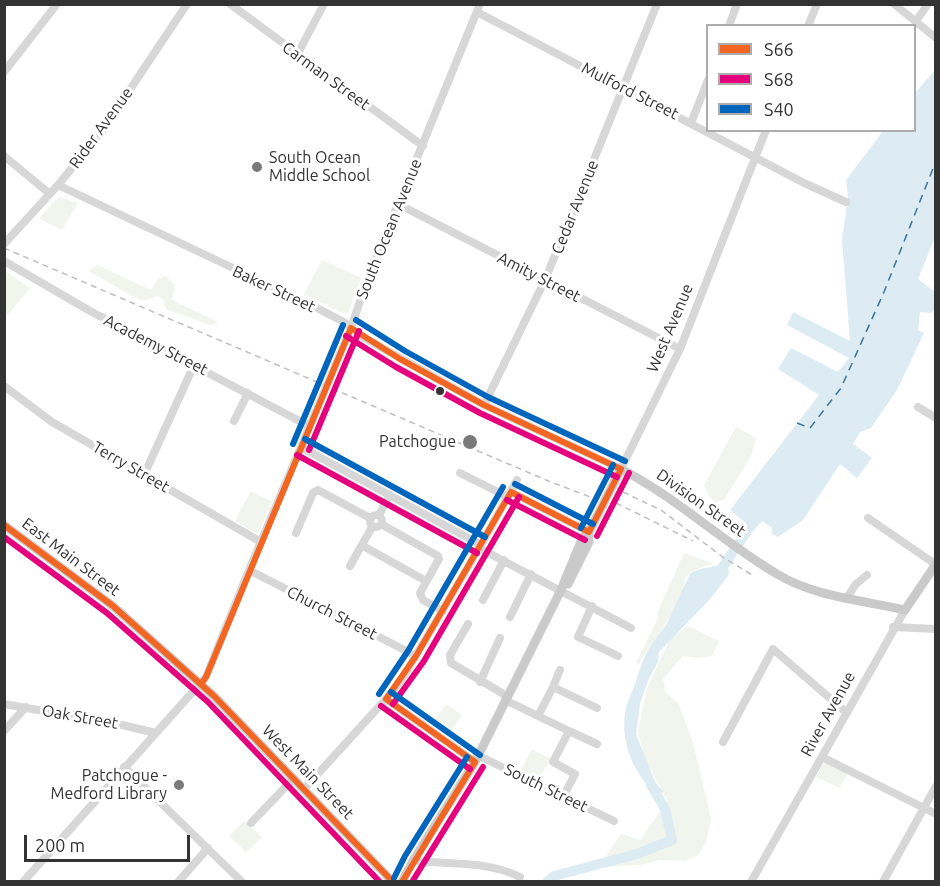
<!DOCTYPE html>
<style>
body{margin:0}
#map{position:relative;width:940px;height:886px;overflow:hidden;background:#fff;font-family:Ubuntu,sans-serif}
canvas{display:block}
.frame{position:absolute;inset:0;border:6px solid #333;pointer-events:none}
.legend{position:absolute;left:706px;top:24px;width:210px;height:108px;box-sizing:border-box;background:#fff;border:2px solid #adadad;margin:0;padding:8px 10px;list-style:none;font-size:18px;color:#333}
.legend li{display:flex;align-items:center;gap:12px;height:30px}
.legend b{width:30px;border:2px solid #adadad}
.scale{position:absolute;left:24px;top:835px;width:166px;height:27px;box-sizing:border-box;border:3px solid #333;border-top:0;padding-left:8px;font-size:18px;line-height:21px;white-space:nowrap;color:#333;-webkit-text-stroke:4px #fff;paint-order:stroke}
</style>
<div id="map">
<canvas width="940" height="886"></canvas>
<div class="frame"></div>
<ul class="legend">
<li><b style="height:8px;background:#f26522"></b>S66</li>
<li><b style="height:8px;background:#e5007d"></b>S68</li>
<li><b style="height:8px;background:#0065bd"></b>S40</li>
</ul>
<div class="scale">200 m</div>
</div>
<script>
const c = document.querySelector('canvas').getContext('2d');
c.lineJoin = 'round';
function fill(path, color) {
  c.fillStyle = color;
  c.fill(path, 'evenodd');
}
function strokePath(path, color, width, dash) {
  c.strokeStyle = color;
  c.lineWidth = width;
  c.lineCap = dash ? 'butt' : 'round';
  c.setLineDash(dash || []);
  c.stroke(path);
}
function drawText(font, color, halo, rows, align = 'center') {
  c.font = font + ' Ubuntu,sans-serif';
  c.lineWidth = 6;
  c.setLineDash([]);
  c.textBaseline = 'middle';
  c.strokeStyle = halo;
  c.fillStyle = color;
  for (const [text, x, y, turn = 0] of rows) {
    c.save();
    c.translate(x, y);
    c.rotate((+turn || 0) * Math.PI / 180);
    c.textAlign = isNaN(turn) ? turn : align;
    if (halo) c.strokeText(text, 0, 0);
    c.fillText(text, 0, 0);
    c.restore();
  }
}
const green = new Path2D(`
 M60 197 78 203 62 230 39 219 53 202Z
 M322 260 361 278 348 313 345 314 304 294Z
 M97 265 151 290 158 279 166 276 175 286 172 300 218 322 210 325 166 309 163 299 157 296 142 301 88 271Z
 M5 271 30 288 7 316 5 311Z
 M736 427 756 438 752 454 724 500 715 502 709 496 704 485Z
 M251 491 272 502 258 534 235 521Z
 M684 553 714 564C702 567 693 569 685 578 683 607 653 639 639 664L636 663 658 618V611Z
 M687 626 719 641 712 656 698 658 683 656 663 679 666 693 679 704 693 743 711 818 706 843 698 855 685 861 659 860 641 865 599 867 621 834 641 840 646 831 668 801 644 757 638 731 647 688 670 639Z
 M446 704 462 715 447 736 431 725Z
 M532 749 551 759 538 779 521 770Z
 M825 761 848 773 839 788 816 777Z
 M244 821 262 837 246 852 229 836Z`);
const water = new Path2D(`
 M935 70V237L918 279 935 292V309L932 313 920 312 918 330 924 333 897 390 871 428 860 432 853 444 872 458 857 478 840 464 803 520 778 537 772 534V528L762 521 754 530 730 510 819 395 778 369 791 348 838 372 849 358 787 325 793 312 850 341 842 240 848 197 846 180 883 131 914 130 915 93Z
 M722 564 729 570 728 576 711 598 659 652 658 662 649 678 640 704 636 734 655 782 664 792 657 795C634 774 621 745 625 713 626 704 631 695 634 687 639 672 643 657 652 644 656 637 663 630 668 622 671 615 689 574 691 573 701 567 712 568 722 564Z`);
const river = new Path2D(`
 M716 577 758 515
 M547 882 554 876 637 854 672 840 665 809 651 785`);
const ferry = new Path2D(`
 M797 423 810 428 841 388 884 292 936 161`);
const minor = new Path2D(`
 M230 4 423 146
 M894 4 936 38
 M477 12 804 183 846 202
 M916 21 928 4
 M729 26 737 4
 M808 26 817 4
 M297 55 324 4
 M4 72 57 4
 M691 123 708 80
 M4 156 50 194
 M58 185 311 305 344 322 361 336 484 405 621 469 680 349 766 130
 M398 204 680 349
 M4 244 58 185 103 130 187 4
 M4 261 90 311 309 426
 M4 386 52 422 261 542
 M484 405 545 280 657 4
 M918 407 936 418
 M234 421 248 393
 M301 447 481 545
 M460 473 508 497
 M144 475 194 365
 M511 492 589 532
 M370 521a6 6 0 1 1 12 0a6 6 0 1 1-12 0Z
 M379 515 390 495
 M868 518 935 564
 M381 524 438 556 439 559 420 593 423 600 443 611
 M296 533 313 493 318 490 370 518
 M363 546 426 581
 M479 548 631 628
 M350 566 372 527
 M249 570 416 656
 M846 599 856 584 867 575
 M483 600 504 560
 M592 606 578 637 618 656
 M510 617 531 574
 M468 624 450 655 451 663 507 696
 M893 627 936 629
 M480 682 500 638
 M553 687 560 670
 M386 699 475 762
 M505 700 569 731 553 762 575 774 563 797
 M4 704 122 725 156 733
 M538 716 553 687 597 708
 M4 731 26 707
 M569 731 597 744
 M723 742 773 649 847 713
 M477 755 614 821
 M822 757 936 814
 M124 767 242 882
 M304 789 386 699 402 679 481 545 517 480
 M251 823 294 778
 M413 861C448 864 488 861 520 877
 M23 882 206 677 249 570 351 328 367 280 480 4
 M178 882 208 848
 M751 882 905 610
 M883 882 936 786`);
const major = new Path2D(`
 M4 525 113 606 214 696 393 882
 M568 584 589 542V532
 M402 882 413 861 475 762 561 590 582 539 589 532 621 469C677 498 723 542 777 574 815 597 862 600 905 610L936 564`);
const rail = new Path2D(`
 M4 248 546 480 593 498
 M623 492 661 510 724 558 754 576
 M616 503 693 541`);
const bus1 = new Path2D(`
 M351 328 400 359 484 405 621 469
 M511 492 589 532
 M4 525 113 606 214 696 393 882
 M589 532 621 469
 M201 684 206 677 351 328
 M386 699 416 656 511 492
 M386 699 475 762
 M402 882 475 762`);
const bus2 = new Path2D(`
 M346 336 396 367 480 413 617 477
 M309 450 359 331
 M297 455 477 553
 M507 500 585 540
 M597 536 629 473
 M4 537 107 613 208 702 380 882
 M393 704 424 661 519 497
 M381 706 470 769
 M412 882 483 767`);
const bus3 = new Path2D(`
 M356 320 405 351 488 397 625 461
 M305 439 485 537
 M293 444 343 325
 M515 484 593 524
 M581 528 613 465
 M391 692 480 755
 M379 694 408 651 503 487
 M394 878 405 856 467 757`);
const markers = [
 [257,167,6,"#7a7a7a"],
 [440,391,5,"#333"],
 [470,442,8,"#7a7a7a"],
 [179,785,6,"#7a7a7a"]
];
const streetNames = [
 ["Carman Street",326,76,36],
 ["Mulford Street",630,91,27],
 ["Rider Avenue",101,128,-54],
 ["Cedar Avenue",575,207,-68],
 ["South Ocean Avenue",389,229,-68],
 ["Amity Street",539,277,27],
 ["Baker Street",274,289,25],
 ["West Avenue",670,328,-67],
 ["Academy Street",156,345,27],
 ["Terry Street",131,467,30],
 ["Division Street",701,503,35],
 ["East Main Street",71,557,37],
 ["Church Street",332,613,27],
 ["River Avenue",828,714,-61],
 ["Oak Street",80,717,10],
 ["West Main Street",308,772,46],
 ["South Street",546,788,26]
];
const poiNames = [
 ["South Ocean",269,158,"left"],
 ["Middle School",269,176,"left"],
 ["Patchogue",456,442],
 ["Patchogue -",167,776],
 ["Medford Library",167,794]
];
fill(green, '#f1f5ed');
fill(water, '#ddebf3');
strokePath(river, '#ddebf3', 10);
strokePath(ferry, '#3f7597', 1.5, [8, 6]);
strokePath(minor, '#d7d7d7', 8);
strokePath(major, '#cacaca', 9);
strokePath(rail, '#bebebe', 1.5, [6, 4.5]);
strokePath(bus1, '#f26522', 6);
strokePath(bus2, '#e5007d', 6);
strokePath(bus3, '#0065bd', 6);
for (const [x, y, r, color] of markers) {
  const dot = new Path2D();
  dot.arc(x, y, r, 0, 2 * Math.PI);
  c.fillStyle = color;
  c.fill(dot);
  strokePath(dot, '#fff', 2);
}
drawText('16px', '#333', '#fff', streetNames);
drawText('16px', '#333', '#fff', poiNames, 'right');
</script>
